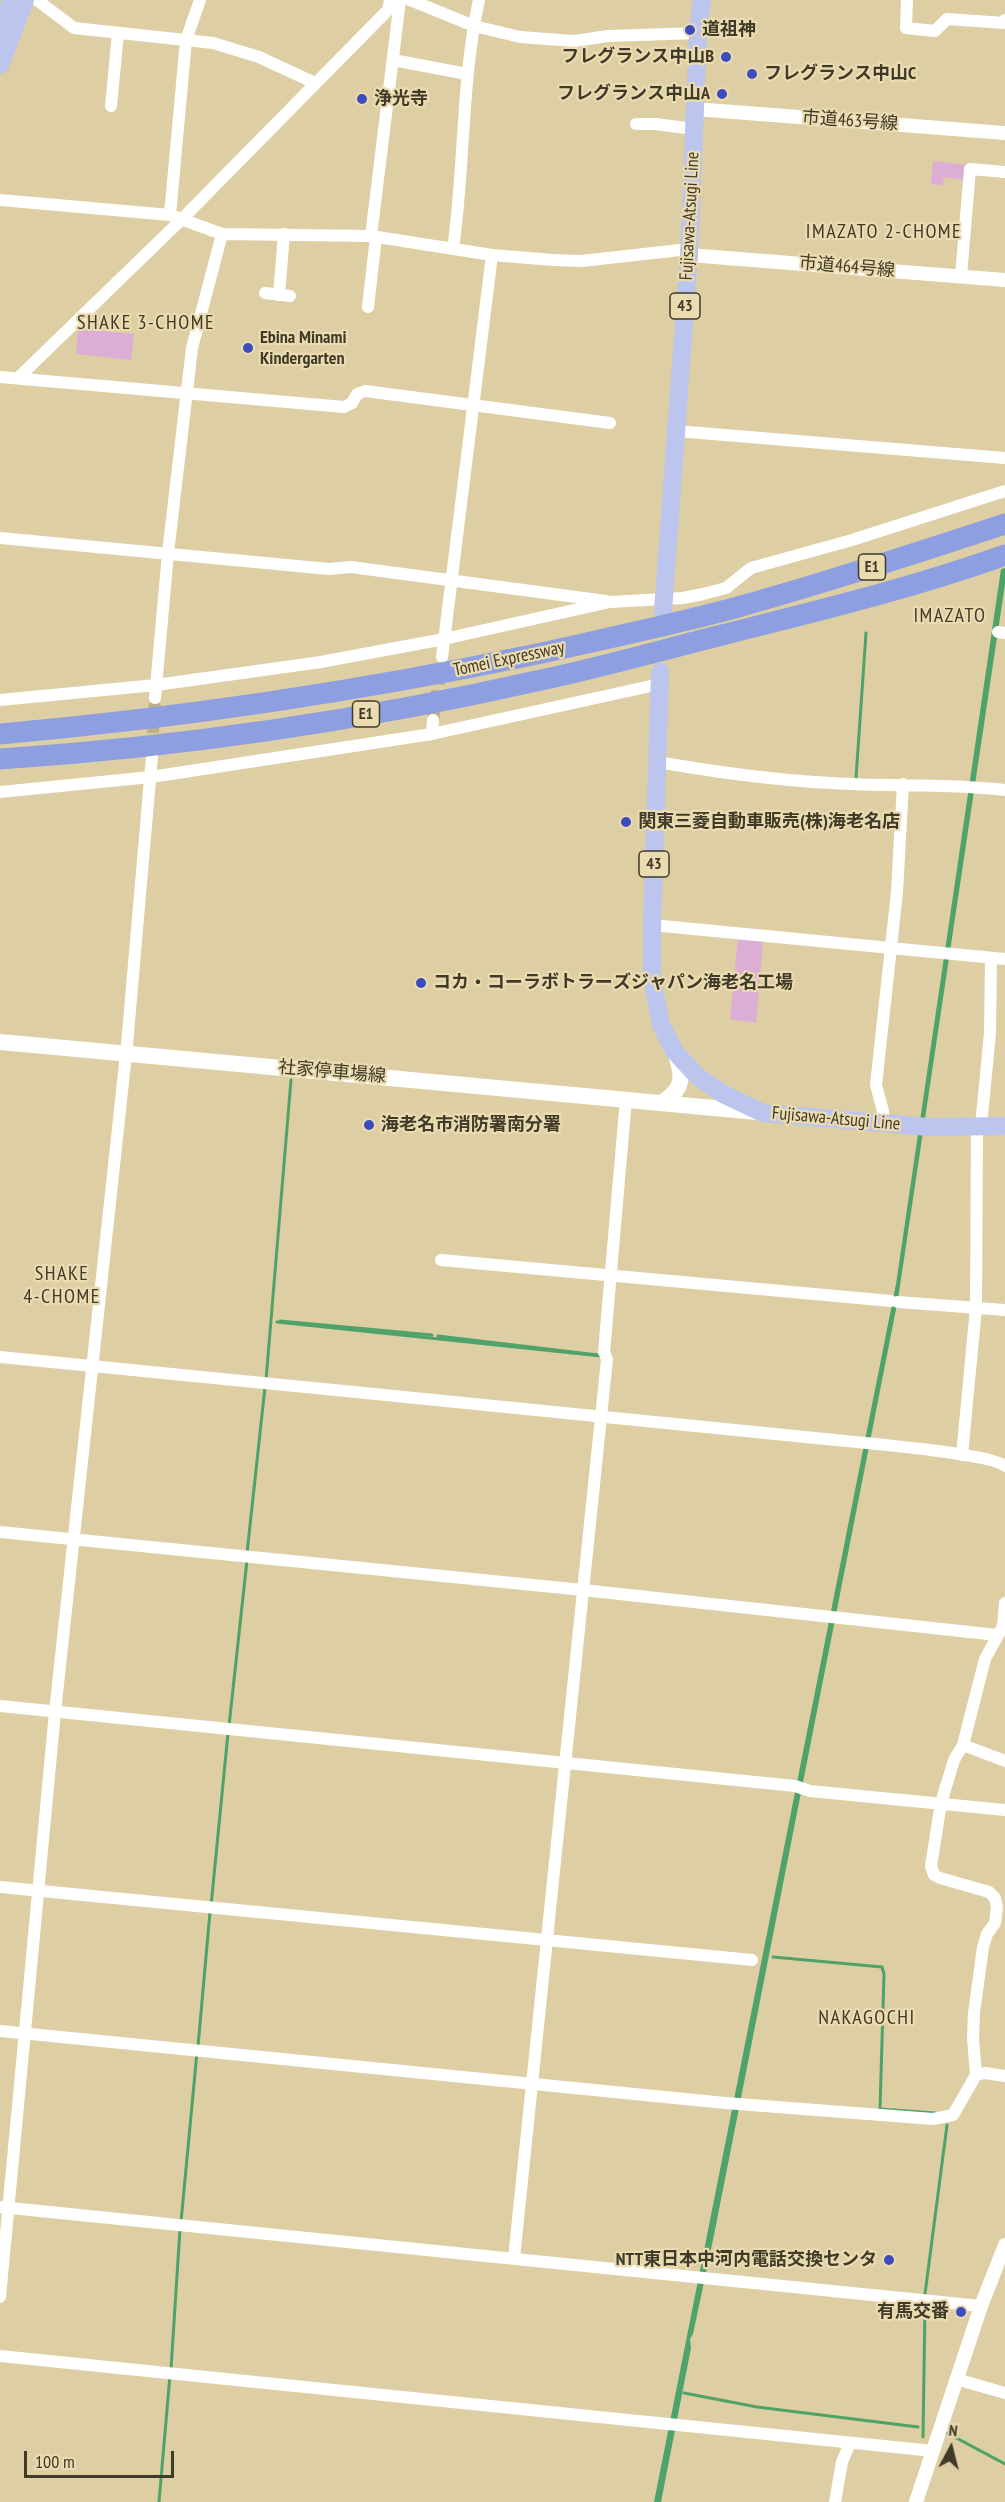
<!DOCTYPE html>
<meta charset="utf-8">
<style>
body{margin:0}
#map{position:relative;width:1005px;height:2502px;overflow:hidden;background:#ddcea3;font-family:"PT Sans Narrow",sans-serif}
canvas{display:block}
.north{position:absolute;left:921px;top:2418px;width:60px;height:60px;-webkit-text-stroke:4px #eadbb0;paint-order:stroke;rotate:7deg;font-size:16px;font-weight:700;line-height:24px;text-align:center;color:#403a29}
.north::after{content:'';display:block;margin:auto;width:21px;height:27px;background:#403a29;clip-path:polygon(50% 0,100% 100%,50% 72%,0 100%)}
.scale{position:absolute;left:24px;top:2451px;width:150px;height:27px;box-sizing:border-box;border:3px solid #403a29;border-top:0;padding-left:8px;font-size:18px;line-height:21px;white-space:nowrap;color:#403a29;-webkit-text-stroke:4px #eadbb0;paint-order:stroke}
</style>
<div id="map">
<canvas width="1005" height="2502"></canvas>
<div class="north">N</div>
<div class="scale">100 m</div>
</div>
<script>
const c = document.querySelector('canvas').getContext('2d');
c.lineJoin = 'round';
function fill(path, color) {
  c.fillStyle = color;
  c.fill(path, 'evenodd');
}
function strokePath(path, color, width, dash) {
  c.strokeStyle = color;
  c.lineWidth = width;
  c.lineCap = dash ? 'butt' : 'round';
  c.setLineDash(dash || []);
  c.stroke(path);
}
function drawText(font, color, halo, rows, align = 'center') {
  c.font = font + ' "PT Sans Narrow","Noto Sans JP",sans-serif';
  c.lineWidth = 4.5;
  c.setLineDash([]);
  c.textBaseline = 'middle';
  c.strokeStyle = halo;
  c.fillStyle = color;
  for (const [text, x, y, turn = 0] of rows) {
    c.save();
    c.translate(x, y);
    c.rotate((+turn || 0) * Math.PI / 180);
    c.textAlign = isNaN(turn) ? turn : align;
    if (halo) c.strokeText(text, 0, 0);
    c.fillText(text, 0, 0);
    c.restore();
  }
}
const green = new Path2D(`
 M933 161 967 165 965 180 944 177 943 185 931 184Z
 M78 329 134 334 131 360 76 354Z
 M738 939 763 941 756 1023 730 1019Z`);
const water = new Path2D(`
 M1005 568V584L898 1299 714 2235 693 2334 690 2339 691 2348 661 2502H654L896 1284 1001 569Z`);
const stream = new Path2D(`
 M856 778 866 633
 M280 1321 432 1335
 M277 1322 601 1356
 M438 1336 598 1355
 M266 1380 291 1080
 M247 1553 265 1387
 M229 1726 247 1560
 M211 1906 228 1733
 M773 1957 882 1967 884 1974 880 2109 935 2113
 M198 2046 210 1912
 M181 2222 197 2052
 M925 2294 947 2125
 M171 2369 180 2229
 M684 2393 757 2407 918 2427
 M947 2433 1005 2464
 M923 2437 925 2305
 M159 2502 170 2375`);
const minorTunnel = new Path2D(`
 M433 720 441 667
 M152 751 155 698`);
const minor = new Path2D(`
 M37 0 74 28 213 43 259 57 315 83
 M410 0 474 26 520 37 574 41 608 36 698 33
 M907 0 906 28 935 31 947 19 1005 23V20
 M393 60 467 74
 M111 106 118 33
 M636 124H655L694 129
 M0 200 170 215 222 234 371 236 492 255 553 260 581 261 689 249
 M170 215 186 40 200 0
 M371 236 400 0
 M453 249C465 166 461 83 479 0
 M961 276 970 169 1005 172
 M265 293 290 296
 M279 295 284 234
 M368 307 376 237
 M0 377 344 407 352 403 357 394 365 391 610 423
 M18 378 181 220 388 10 390 0
 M676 431 1005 458
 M0 538 329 569 351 567 606 601
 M998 632 1005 633
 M442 657 492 255
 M155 698 168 553 192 348 222 234
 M0 700 156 685 321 662 444 639 610 602 683 598 703 594 726 588 751 568 852 540 1005 491
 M432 734 433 720
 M658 762C715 772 773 780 831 783 889 787 947 783 1005 790
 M0 792 151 777 432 734 660 684
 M652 925 1005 959
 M883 1123V1111L876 1085 897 892 903 784
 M981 1126 990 1033 991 958
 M441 1260 891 1301
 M898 1302 1005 1310
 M0 1357C275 1385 550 1410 825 1439 854 1442 990 1453 1005 1466
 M962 1455 976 1308 977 1127
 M0 1532 583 1590 997 1635
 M0 1706 795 1786 810 1791 1005 1810
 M963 1745 1005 1761
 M0 1887 752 1960
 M0 2031 725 2103 933 2119 953 2115 976 2075 973 2038 974 2013 983 1947 987 1934 995 1923 997 1907 995 1898 989 1892 940 1878 934 1875 931 1866 941 1803 954 1760 963 1745 985 1659 1003 1626 1005 1603
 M976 2075 985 2073 1005 2076
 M0 2207 981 2306
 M514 2258 607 1359 604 1352 626 1099
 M0 2297 55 1712 127 1045 152 756
 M0 2356 933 2451
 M956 2379 1005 2393
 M835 2502 842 2462 850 2443`);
const tertiary = new Path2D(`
 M695 109 1005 133
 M689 255 1005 280
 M916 2502 981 2306 1005 2245`);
const secondary = new Path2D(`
 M0 1042 757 1112
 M663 1102C685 1088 683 1075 675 1052`);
const primary = new Path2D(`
 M0 28 12 0
 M0 65 25 0
 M663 611 689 255 698 33 702 0
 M660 672 652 925V979L661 1025 675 1052 697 1076 723 1094 763 1113 928 1127 1005 1126`);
const motorway = new Path2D(`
 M0 734C180 718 360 691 537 654 604 639 672 625 738 607 828 582 917 553 1005 524
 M0 759C181 747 364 720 541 680 602 667 662 650 722 635 817 611 913 588 1005 555`);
const markers = [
 [690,30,6,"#3c4bbe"],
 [726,57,6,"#3c4bbe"],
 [752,74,6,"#3c4bbe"],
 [722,94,6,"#3c4bbe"],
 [362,99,6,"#3c4bbe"],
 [248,348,6,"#3c4bbe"],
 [626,822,6,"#3c4bbe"],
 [421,983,6,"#3c4bbe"],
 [369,1125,6,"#3c4bbe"],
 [889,2260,6,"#3c4bbe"],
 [961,2312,6,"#3c4bbe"]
];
const shields = [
 [685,306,30],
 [872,567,27],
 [366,714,27],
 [654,864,30]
];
const shieldNames = [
 ["43",685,306],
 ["E1",872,567],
 ["E1",366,714],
 ["43",654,864]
];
const poiNames = [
 ["道祖神",702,30],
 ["フレグランス中山B",714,57,"right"],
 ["フレグランス中山C",764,74],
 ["フレグランス中山A",710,94,"right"],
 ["浄光寺",374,99],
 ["Ebina Minami",260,338],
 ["Kindergarten",260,359],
 ["関東三菱自動車販売(株)海老名店",638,822],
 ["コカ・コーラボトラーズジャパン海老名工場",433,983],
 ["海老名市消防署南分署",381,1125],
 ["NTT東日本中河内電話交換センタ",877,2260,"right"],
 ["有馬交番",949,2312,"right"]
];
const streetNames = [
 ["市道463号線",850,121,4],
 ["Fujisawa-Atsugi Line",690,216,-87],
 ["市道464号線",847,267,5],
 ["Tomei Expressway",509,659,-12],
 ["社家停車場線",332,1072,5],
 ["Fujisawa-Atsugi Line",836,1119,5]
];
const neighbourhoodNames = [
 ["IMAZATO 2-CHOME",884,232],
 ["SHAKE 3-CHOME",146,323],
 ["IMAZATO",950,616],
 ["SHAKE",62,1274],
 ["4-CHOME",62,1297],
 ["NAKAGOCHI",867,2018]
];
fill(green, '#dcadd5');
fill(water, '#4fa269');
strokePath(stream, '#4fa269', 3);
strokePath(minorTunnel, '#beb08b', 12, [12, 6]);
strokePath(minor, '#fff', 12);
strokePath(tertiary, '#fff', 14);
strokePath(secondary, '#fff', 16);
strokePath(primary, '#bbc5ed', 18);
strokePath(motorway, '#8d9fe1', 21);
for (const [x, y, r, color] of markers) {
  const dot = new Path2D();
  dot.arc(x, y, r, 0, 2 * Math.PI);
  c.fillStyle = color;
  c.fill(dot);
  strokePath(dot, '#eadbb0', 2);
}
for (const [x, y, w] of shields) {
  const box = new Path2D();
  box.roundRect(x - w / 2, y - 13, w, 26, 4.5);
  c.fillStyle = '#eadbb0';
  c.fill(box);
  strokePath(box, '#403a29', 1.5);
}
drawText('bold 16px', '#403a29', null, shieldNames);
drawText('bold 18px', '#403a29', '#eadbb0', poiNames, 'left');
drawText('18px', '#403a29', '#eadbb0', streetNames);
c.letterSpacing = '1.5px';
drawText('20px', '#403a29', '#eadbb0', neighbourhoodNames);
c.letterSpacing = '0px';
</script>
